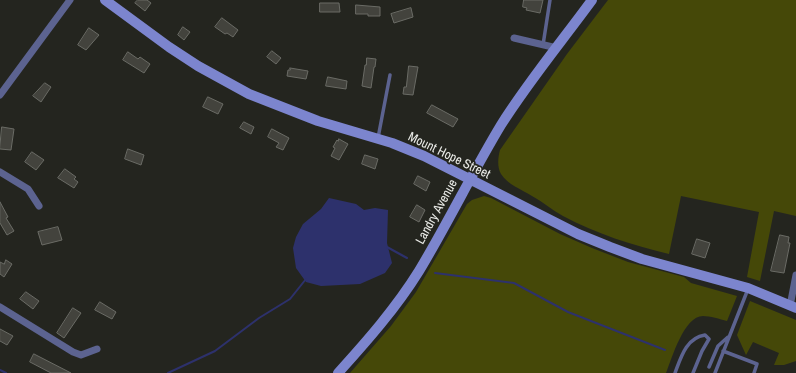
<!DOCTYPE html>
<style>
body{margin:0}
canvas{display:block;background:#24251f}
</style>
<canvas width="796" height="373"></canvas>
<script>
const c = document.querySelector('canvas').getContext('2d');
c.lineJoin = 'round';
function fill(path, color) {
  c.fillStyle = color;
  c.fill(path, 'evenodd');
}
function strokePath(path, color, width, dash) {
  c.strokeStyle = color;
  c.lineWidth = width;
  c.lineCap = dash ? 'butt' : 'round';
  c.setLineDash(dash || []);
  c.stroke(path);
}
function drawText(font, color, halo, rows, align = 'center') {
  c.font = font + ' "Archivo Narrow",sans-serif';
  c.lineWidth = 3.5;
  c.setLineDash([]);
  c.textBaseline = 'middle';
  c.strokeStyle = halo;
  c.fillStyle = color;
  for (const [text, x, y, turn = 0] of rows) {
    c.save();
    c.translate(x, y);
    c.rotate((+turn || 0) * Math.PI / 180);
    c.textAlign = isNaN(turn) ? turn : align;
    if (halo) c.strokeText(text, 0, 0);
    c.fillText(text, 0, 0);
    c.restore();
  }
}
const green = new Path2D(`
 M608 0H796V216L774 211 760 281 747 277 759 212 681 196 669 254C632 245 597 234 563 216 552 210 543 202 532 196 521 189 508 185 501 174 497 167 498 157 500 150L567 54Z
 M484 196 491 198 560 234 592 248 628 262 684 277 691 283 737 296 727 321C720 319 710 316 703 316 684 316 672 358 666 373H350L391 326 416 292 467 204 472 200Z
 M750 301 796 320V361L784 365H774L779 353 753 342 746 355 737 335Z`);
const water = new Path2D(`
 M329 198 356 204 364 210 375 208 388 210 387 243 392 263 385 273 360 284 321 286 306 282 296 268 293 248 296 237 303 224 321 209Z`);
const stream = new Path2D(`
 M387 247 407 258
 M435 273 514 283 568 312 665 350
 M0 370 6 373
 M168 373 215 351 259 318 290 299 306 279`);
const building = new Path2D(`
 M138 0H147L151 3 145 11 135 3Z
 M524 0H543L540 13 526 10 527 8 523 7Z
 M320 3H339L340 12H320Z
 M356 5 380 7V16H368V14H356Z
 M411 8 413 17 394 23 391 14Z
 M222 18 238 30 233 37 227 33 225 34 215 27Z
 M183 27 190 32 184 40 178 35Z
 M89 28 99 35 86 50 78 45Z
 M272 51 281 58 276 64 267 57Z
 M128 52 138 59 140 57 150 64 144 73 123 60Z
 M367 58 376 59 375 67H374L371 88 362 86 365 65H366Z
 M409 66 418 67 413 95 403 94 404 87H406Z
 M290 68 308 71 306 79 287 76 288 70H290Z
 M328 77 347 81 346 89 326 86Z
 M45 83 51 87 41 102 33 96Z
 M208 97 223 104 218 114 203 107Z
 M432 105 458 119 453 127 427 113Z
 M244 122 254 127 251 134 240 128Z
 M2 127 14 129 11 150 0 149Z
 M272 129 289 138 283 150 276 147 279 143 268 137Z
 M339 139 348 144 339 160 331 156 335 148 333 147 337 140 338 141Z
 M128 149 144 155 141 165 125 159Z
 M32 152 44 160 36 170 25 162Z
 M365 155 378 159 375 169 362 164Z
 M65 169 76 177 74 179 78 182 74 188 58 178Z
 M418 176 430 182 426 191 414 184Z
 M0 202 8 217 6 218 14 231 7 235 0 223Z
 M417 205 425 210 419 222 410 217Z
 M58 227 62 240 42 245 38 232Z
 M780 235 789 237 788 243H790L784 273 771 271Z
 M697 239 710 243 705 258 692 254Z
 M6 260 12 264 4 277 0 274V262L4 264Z
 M26 292 39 301 33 309 20 299Z
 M100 302 116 312 112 319 95 310Z
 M73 308 81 313 64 338 57 333Z
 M0 329 13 336 7 345 0 341Z
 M34 354 71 373H51L30 362Z`);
const lane = new Path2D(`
 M543 45 550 0
 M378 138 390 75
 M723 351 757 364 754 373
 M709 367 718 346 728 337
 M675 373C681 357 686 338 705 335L709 339 702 351 693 373
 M715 373 748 289`);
const street = new Path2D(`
 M514 38 557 48
 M0 95 70 0
 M0 172 28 189 39 206
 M790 306 796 275
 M0 307 73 352 81 355 97 349`);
const secondary = new Path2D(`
 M105 0 169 47 198 66 249 94 318 121 392 143 424 156 578 234 610 247 642 259 748 288 796 308
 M338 373C367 341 396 308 419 271 448 223 472 173 501 125 528 82 562 41 592 0`);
const streetNames = [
 ["Mount Hope Street",449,156,26],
 ["Landry Avenue",437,212,-61]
];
fill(green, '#454808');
fill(water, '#2d316c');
strokePath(stream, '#2d316c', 2);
fill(building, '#43433d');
strokePath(building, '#6a6b65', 1);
strokePath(lane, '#5c6390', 3.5);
strokePath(street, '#5c6390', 7);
strokePath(secondary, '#7c85ce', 10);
drawText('13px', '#ebece8', '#24251f', streetNames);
</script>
